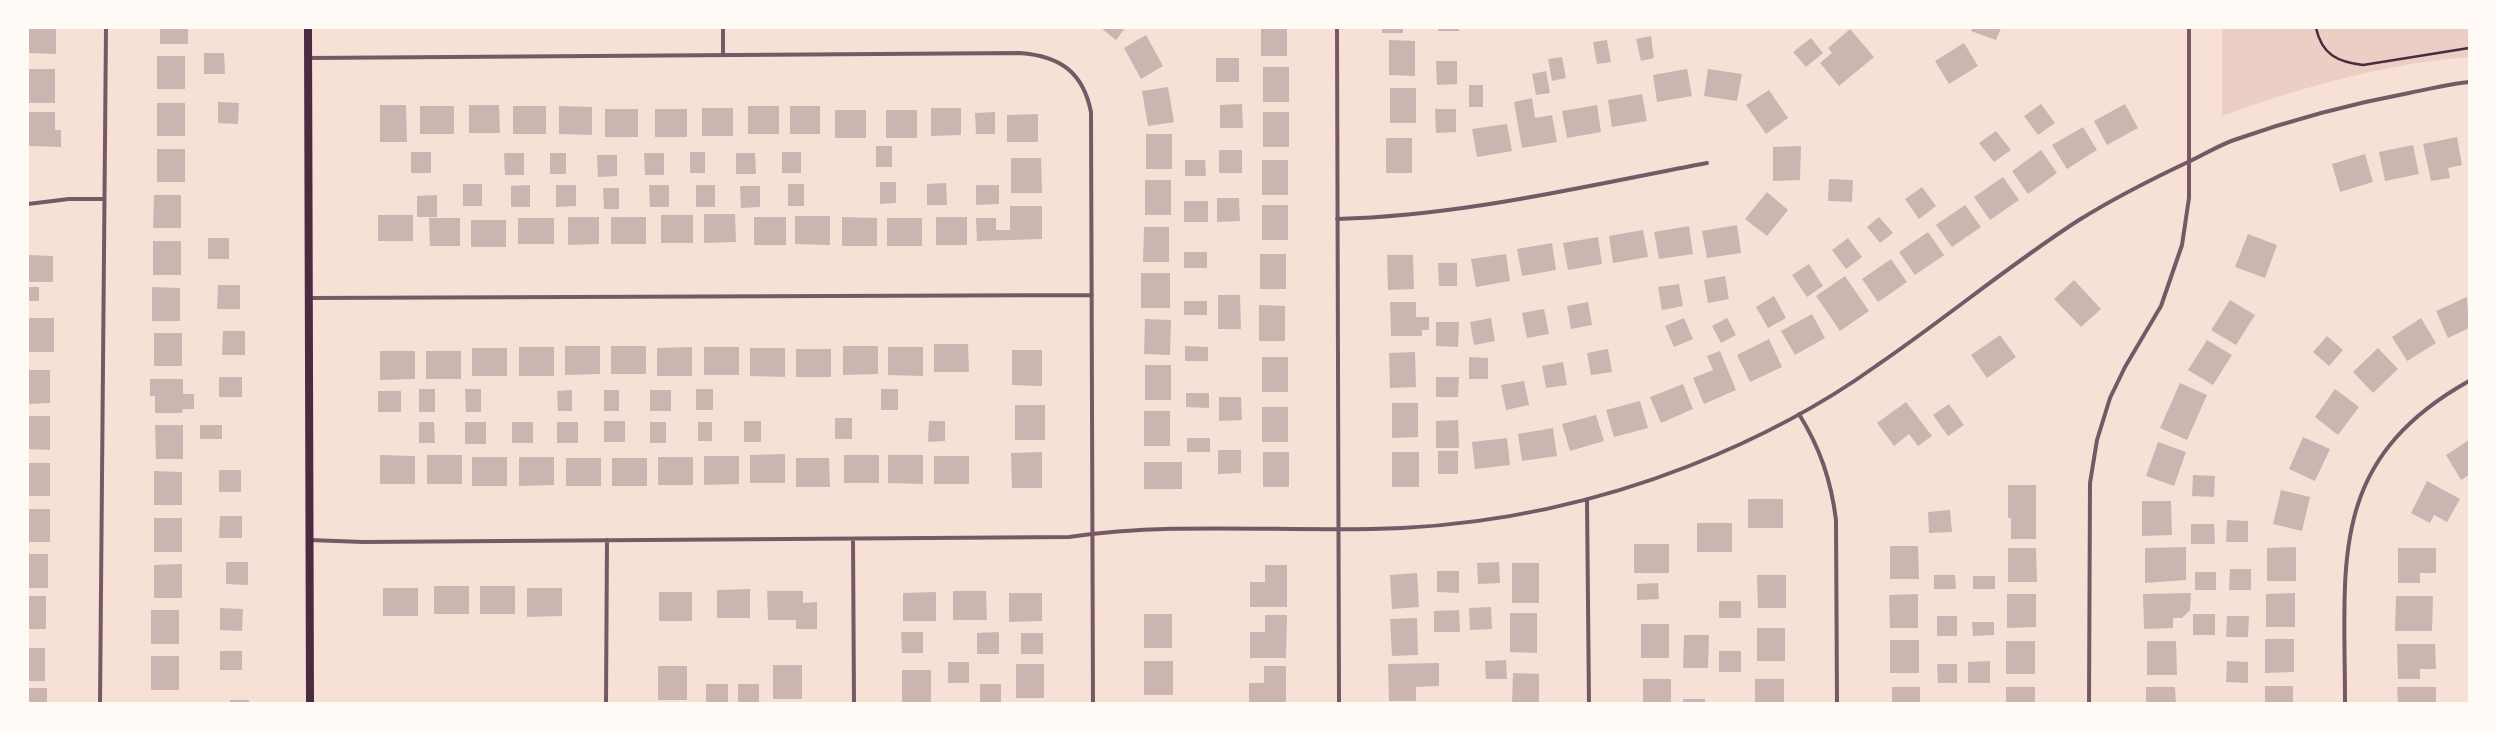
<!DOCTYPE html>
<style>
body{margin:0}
#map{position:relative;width:2497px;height:731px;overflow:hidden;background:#f7e1d7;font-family:Inter,sans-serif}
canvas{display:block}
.frame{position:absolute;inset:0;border:29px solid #fffaf5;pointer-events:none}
</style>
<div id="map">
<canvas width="2497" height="731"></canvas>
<div class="frame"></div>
</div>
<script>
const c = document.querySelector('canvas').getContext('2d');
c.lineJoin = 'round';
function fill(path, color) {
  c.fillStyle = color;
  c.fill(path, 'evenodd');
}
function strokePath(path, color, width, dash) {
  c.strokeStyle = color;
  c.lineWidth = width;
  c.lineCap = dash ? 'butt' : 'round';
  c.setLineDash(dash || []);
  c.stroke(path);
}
const green = new Path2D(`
 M2222 28H2469V57C2384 64 2302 87 2222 116Z`);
const building = new Path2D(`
 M29 28H56V54L29 53Z
 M160 28H188V44H160Z
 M1101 28H1125L1116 40Z
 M1261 28H1287V56H1261Z
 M1382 28H1403V33H1382Z
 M1438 28H1459V31H1438Z
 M1972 28H2001L1996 40 1971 31Z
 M1850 29 1874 57 1839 86 1820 63 1832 53 1828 48Z
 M1146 35 1163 66 1141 79 1124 48Z
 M1651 36 1654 58 1641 61 1636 39Z
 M1811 38 1823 53 1806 67 1793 52Z
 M1389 40 1415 41V76L1389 75Z
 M1607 40 1611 62 1597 64 1593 42Z
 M1964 43 1978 66 1949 84 1935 61Z
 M204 53H224L225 74H204Z
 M157 56H185V89H157Z
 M1562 57 1566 78 1552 81 1548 59Z
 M1216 58H1239V82H1216Z
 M1436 61H1457V84L1437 85Z
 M1263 67H1289V102H1263Z
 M28 69H55V103H28Z
 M1687 69 1692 96 1657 102 1653 75Z
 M1708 69 1742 74 1737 101 1704 96Z
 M1546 71 1550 93 1536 95 1532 74Z
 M1469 85H1483V107H1469Z
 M1168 87 1174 122 1148 126 1142 91Z
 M1390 88H1416V123H1390Z
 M1769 90 1788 118 1766 134 1746 105Z
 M1642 94 1647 121 1612 127 1608 100Z
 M1532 98 1535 118 1552 115 1557 142 1522 148 1514 102Z
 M218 102 239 103 238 124 218 123Z
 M157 103H185V136H157Z
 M1242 104 1243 128H1220V105Z
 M2041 104 2055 123 2038 135 2024 116Z
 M2125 104 2138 128 2107 145 2094 121Z
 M380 105H406L407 142H380Z
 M469 105H499L500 133H469Z
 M1597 105 1601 132 1567 138 1562 111Z
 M420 106H454V134H420Z
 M513 106H546V134H513Z
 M559 106 592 107V135L559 134Z
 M748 106H779V134H748Z
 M790 106H820V134H790Z
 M702 108H733V136H702Z
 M931 108H961V135L931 136Z
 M605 109H638V137H605Z
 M655 109H687V137H655Z
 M1435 109H1456V132L1436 133Z
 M835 110H866V138H835Z
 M886 110H917V138H886Z
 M29 112H55V130H61V147L29 146Z
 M995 112V134H976L975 113Z
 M1263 112H1289V147H1263Z
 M1038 114V142H1007V115Z
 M1507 124 1512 151 1477 157 1472 129Z
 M2083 127 2097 150 2067 169 2052 145Z
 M1996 131 2011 150 1994 162 1979 143Z
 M1146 134H1172V169H1146Z
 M2457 137 2462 165 2448 168 2450 178 2431 181 2423 144Z
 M1386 138H1412V173H1386Z
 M2413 145 2419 174 2385 181 2379 152Z
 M876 146H892V167H876Z
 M1801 146 1800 180 1773 181V147Z
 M157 149H185V182H157Z
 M1219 150H1242V173H1219Z
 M2041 150 2057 173 2028 194 2012 171Z
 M411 152H431V173H411Z
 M690 152H705V173H690Z
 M782 152H801V173H782Z
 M504 153H524V175H505Z
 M550 153H566V174H550Z
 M644 153H664V175H645Z
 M736 153H755L756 174H736Z
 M2365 154 2373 182 2340 192 2332 164Z
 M597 155H617V176L598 177Z
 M1011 158H1041L1042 193H1011Z
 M1185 160H1205L1206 176H1185Z
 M1262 160H1288V195H1262Z
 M2003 177 2019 200 1990 220 1974 197Z
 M1829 179 1853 180 1852 202 1828 201Z
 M1145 180H1171V215H1145Z
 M880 182H896V203L880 204Z
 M946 183 947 205H927V184Z
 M463 184H482V206H463Z
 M788 184H804V206H788Z
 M530 185V207H511V186Z
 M556 185H576V206L556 207Z
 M649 185H669V207H650Z
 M696 185H715V207H696Z
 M976 185H999V204L976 205Z
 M740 186H760V207L741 208Z
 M1922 187 1936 206 1919 219 1905 199Z
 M603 188H619V209H604Z
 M1767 192 1788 210 1767 236 1745 219Z
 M154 195H181V228H153Z
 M437 195V217H417V196Z
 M1217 198H1239L1240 221 1217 222Z
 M1184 201H1208V222H1184Z
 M1262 205H1288V240H1262Z
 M1965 205 1981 227 1952 247 1936 225Z
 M1010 206H1042V239L977 241 976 218H996V230H1010Z
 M704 214H735L736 242 704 243Z
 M378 215H413V241H378Z
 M661 215H693V243H661Z
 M795 216H830V245L795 244Z
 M568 217H599V244L568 245Z
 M611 217H646V244H611Z
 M754 217H786V245H754Z
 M842 217 877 218V246H842Z
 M936 217H967V245H936Z
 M1879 217 1893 233 1880 243 1867 227Z
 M429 218H460V246H430Z
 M518 218H554V244H518Z
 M887 218H922V246H887Z
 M471 220H506V247H471Z
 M1737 225 1741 253 1707 258 1702 231Z
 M1689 226 1693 254 1659 259 1654 232Z
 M1144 227H1169V262H1143Z
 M1643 230 1648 257 1613 263 1609 236Z
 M1928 232 1944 255 1915 275 1899 252Z
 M2248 234 2277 245 2265 278 2235 267Z
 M1598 237 1602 264 1568 270 1563 243Z
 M208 238H229V259H208Z
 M1848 238 1862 257 1846 269 1832 250Z
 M153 241H181V275H153Z
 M1552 243 1556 270 1522 276 1517 249Z
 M1184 252H1207V268H1184Z
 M1260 254H1286V289H1260Z
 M1506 254 1510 281 1476 287 1471 259Z
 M28 255 53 256V282H28Z
 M1387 255H1413L1414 289 1388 290Z
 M1891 259 1907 282 1878 302 1862 279Z
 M1438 263H1457V286H1439Z
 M1809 264 1823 286 1807 297 1792 275Z
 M1141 273H1170V308H1141Z
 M1725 276 1729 299 1708 303 1704 280Z
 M1845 276 1869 311 1840 331 1816 296Z
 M2074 280 2101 309 2081 327 2054 299Z
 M1679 284 1683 306 1662 310 1658 287Z
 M218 285H240V309H217Z
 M28 287H39V301H28Z
 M152 287 180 288V321H152Z
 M1218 295H1240L1241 329H1218Z
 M1774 296 1786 318 1768 328 1756 307Z
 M2467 297 2469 328 2448 338 2436 311Z
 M2230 300 2255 315 2236 345 2211 330Z
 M1184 301H1207V315H1184Z
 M1390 302H1416V317H1429V330H1422V336H1391Z
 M1588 302 1592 325 1571 329 1567 306Z
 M1259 305 1285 306V341H1259Z
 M1544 309 1549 334 1527 338 1522 313Z
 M1812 314 1825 338 1795 355 1781 331Z
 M28 318H54V352H28Z
 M1491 318 1495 341 1474 345 1470 322Z
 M1684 318 1693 339 1674 347 1665 326Z
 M1727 318 1736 335 1721 343 1712 326Z
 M2421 318 2436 343 2407 361 2392 337Z
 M1145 319 1171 320 1170 355 1144 354Z
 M1436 322H1459L1458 347 1436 346Z
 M223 331H245V355H222Z
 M154 333H182V366H154Z
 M2000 335 2016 357 1987 378 1971 355Z
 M2327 336 2343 350 2329 366 2313 352Z
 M1769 339 1782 367 1750 382 1737 355Z
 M2207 340 2232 355 2213 385 2188 370Z
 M934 344H968L969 372H934Z
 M565 346H600V374L565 375Z
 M611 346H646V374H611Z
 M843 346H878V374L843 375Z
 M1185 346 1208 347V361H1185Z
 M519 347H554V376H519Z
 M692 347V376H657V348Z
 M704 347H739V375H704Z
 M888 347H923V376L888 375Z
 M472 348H507V376H472Z
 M750 348H785V377L750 376Z
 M2378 348 2398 369 2373 393 2353 372Z
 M796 349H831V377H796Z
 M1608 349 1612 372 1591 375 1587 353Z
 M1012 350H1042V386L1012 385Z
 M380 351H415V379L380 380Z
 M426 351H461V379H426Z
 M1720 351 1736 390 1704 404 1693 378 1713 370 1707 356Z
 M1415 352 1416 387 1390 388 1389 353Z
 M1262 357H1288V392H1262Z
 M1469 357 1488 358V379H1469Z
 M1563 362 1567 385 1546 388 1542 366Z
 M1145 365H1171V400H1145Z
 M28 370H50V403L28 404Z
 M219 377H242V397H219Z
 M1436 377H1459L1458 397H1436Z
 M150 379H183V394H194V409H183L182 413H155V396H150Z
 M1524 381 1529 405 1506 410 1501 385Z
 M2180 383 2207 395 2187 440 2160 428Z
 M1683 384 1693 409 1661 423 1650 397Z
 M419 389H435V412H419Z
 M465 389H481V412H466Z
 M696 389H713V410H696Z
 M881 389H898V410H881Z
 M2335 389 2359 407 2338 435 2315 417Z
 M572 390V411H558L557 391Z
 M604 390H619V411H604Z
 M650 390H671V411H650Z
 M378 391H401V412H378Z
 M1186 393H1209V408L1186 407Z
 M1219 397H1241L1242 420 1219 421Z
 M1640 401 1648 428 1614 437 1606 410Z
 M1906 402 1932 436 1918 446 1909 434 1894 446 1877 423Z
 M1392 403H1418V437L1392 438Z
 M1949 404 1964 425 1948 436 1933 415Z
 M1015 405H1045V440H1015Z
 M1262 407H1288V442H1262Z
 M1144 411H1170V446H1144Z
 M1596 415 1604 441 1570 451 1562 424Z
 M28 416H50V450L28 449Z
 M835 418H852V439H835Z
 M1458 420 1459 448H1436V421Z
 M604 421H625V442H604Z
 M744 421H761V442H744Z
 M929 421H945V441L928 442Z
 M419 422H434L435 443H419Z
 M465 422H486V444H465Z
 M512 422H533V443H512Z
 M557 422H578V443H557Z
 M650 422H666V443H650Z
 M698 422H712V441H698Z
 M155 425H183V459H156Z
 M200 425H222V439H200Z
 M1553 428 1557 456 1522 461 1518 434Z
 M2303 437 2330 449 2315 481 2289 469Z
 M1187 438H1210V452H1187Z
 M1507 438 1510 465 1475 469 1472 442Z
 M2469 440V475L2461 480 2446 455Z
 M2158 442 2186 452 2174 486 2146 476Z
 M1218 450H1241V473L1218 474Z
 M1438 451H1458V474H1438Z
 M1042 452V488H1012L1011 453Z
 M1263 452H1289V487H1263Z
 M1392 452H1419V487H1392Z
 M785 454V483H750V455Z
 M380 455 415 456V484H380Z
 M427 455H462V484H427Z
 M844 455H879V483H844Z
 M888 455H923V484L888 483Z
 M704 456H739V484L704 485Z
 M934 456H969V484H934Z
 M472 457H507V486H472Z
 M519 457H554V485L519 486Z
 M658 457H693V485H658Z
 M566 458H601V486H566Z
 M612 458H647V486H612Z
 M796 458H829L830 487H796Z
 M1144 462H1182V489H1144Z
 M28 463H50V496H28Z
 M219 470H241V492H219Z
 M154 471 182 472V505H154Z
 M2193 475 2215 476 2214 497 2192 496Z
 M2427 481 2460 499 2447 522 2434 515 2430 523 2411 513Z
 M2008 485H2036V539H2011V518H2008Z
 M2281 490 2310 497 2302 531 2273 524Z
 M1748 499H1783V528H1748Z
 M2142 501H2171L2172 535 2142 536Z
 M28 509H50V542H28Z
 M1950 510 1952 532 1929 533 1928 512Z
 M220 516H242V538H219Z
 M154 518H182V552H154Z
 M2227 520 2248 521V542H2226Z
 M1697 523H1732V552H1697Z
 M2191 524H2214L2215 544H2191Z
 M1634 544H1669V573H1634Z
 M1890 546H1918L1919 579H1890Z
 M2186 547V580L2145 583V548Z
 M2296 547V581H2267V548Z
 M2008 548H2036L2037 582H2008Z
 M2398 548H2436V573H2420V583H2398Z
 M28 554H48V588H28Z
 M226 562H248V585L226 584Z
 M1499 562 1500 583 1478 584 1477 563Z
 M1512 563H1539V603H1512Z
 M182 564V598H154V565Z
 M1265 565H1287V607H1250V582H1265Z
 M2230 569H2251V590H2229Z
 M1437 571H1459V593L1437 592Z
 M2195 572H2216V590H2195Z
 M1417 573 1419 607 1392 609 1390 575Z
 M1757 575H1786V608H1758Z
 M1934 575H1955L1956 589H1934Z
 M1973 576H1995V589H1973Z
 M1658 583 1659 599 1637 600V584Z
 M434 586H469V614H434Z
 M480 586H515V614H480Z
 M383 588H418V616H383Z
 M527 588H562V616L527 617Z
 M750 589V618H717V590Z
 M767 591H803V603L817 602V629H796V620H768Z
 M953 591H986L987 620H953Z
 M659 592H692V621H659Z
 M936 592V621H903V593Z
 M1009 593H1042V621L1009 622Z
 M2191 593 2190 610 2182 618H2173V628L2144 629 2143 594Z
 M2295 593V627H2266V594Z
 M1918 594V628H1890L1889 595Z
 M2007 594H2036V627L2007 628Z
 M28 596H46V629H28Z
 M2396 596H2433L2432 631H2395Z
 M1719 601H1741V618H1719Z
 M1491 607 1492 629 1470 630 1469 608Z
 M220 608 243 609 242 631 220 630Z
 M151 610H179V644H151Z
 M1459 610 1460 632H1434V611Z
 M1510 613H1537V653L1510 652Z
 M1144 614H1172V648H1144Z
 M2193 614H2215V635H2193Z
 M1265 615H1287L1286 658H1250V632H1265Z
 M1937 616H1957V636H1937Z
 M2227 616H2249L2248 637H2226Z
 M1417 618 1418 655 1392 656 1390 619Z
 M1972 622H1994V635L1973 636Z
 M1641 624H1669V658H1641Z
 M1757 628H1785V661H1757Z
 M901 632H923V653H902Z
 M999 632V654H977V633Z
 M1021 633H1043V654H1021Z
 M1684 635H1709L1708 668H1683Z
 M2265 639H2294V672L2265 673Z
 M1890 640H1919V673H1890Z
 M2006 641H2035V674H2006Z
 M2147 641H2176L2177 675H2147Z
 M2397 644H2435L2436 669H2420V679H2398Z
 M28 648H45V681H28Z
 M220 651H242V670H220Z
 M1719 651H1741V672H1719Z
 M151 656H179V690H151Z
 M1506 660 1507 679H1486L1485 661Z
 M1144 661H1173V695H1144Z
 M1990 661V683H1968V662Z
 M2227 661 2248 662V683L2226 682Z
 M948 662H969V683H948Z
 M1439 663V686L1416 687V701H1389L1388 664Z
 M1016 664H1044V698H1016Z
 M1937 664H1957V683H1938Z
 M773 665H802V699H773Z
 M658 666H687V700H658Z
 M1264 666H1286V703H1249V683H1264Z
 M902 670H931V703H902Z
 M1513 673 1539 674V703H1512Z
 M1643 679H1671V703H1643Z
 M1755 679H1784V703H1755Z
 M706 684H728V703H706Z
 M738 684H759V703H738Z
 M980 684H1001V703H980Z
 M2265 686H2293V703H2265Z
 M1892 687H1920V703H1892Z
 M2006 687H2035V703H2006Z
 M2146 687H2175L2176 703H2146Z
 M2397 687H2436V703H2398Z
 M28 688H47V703H28Z
 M1683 699H1705V703H1683Z
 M230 700H249V703H230Z`);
const path = new Path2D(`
 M2316 28C2322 55 2338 62 2363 65L2469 48`);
const minor = new Path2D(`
 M723 28V55
 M1337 28 1339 703
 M308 58 1020 53C1060 56 1083 72 1091 112L1093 703
 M28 204 69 199H104
 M1337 219C1462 216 1585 186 1707 163
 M309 298 1092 295
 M1799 414C1820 448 1831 480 1836 520L1837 703
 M1587 499 1589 703
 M853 539 854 703
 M309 540 363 542 1069 537C1179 521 1291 533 1402 528 1500 523 1597 502 1689 466 1755 440 1819 407 1876 366 1945 319 2009 265 2079 220 2113 199 2150 180 2186 163 2202 156 2217 146 2234 140 2291 120 2350 104 2409 93 2429 89 2449 84 2469 82
 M100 703 106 28
 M606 703 607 540
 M2089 703 2090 483 2097 440 2110 398 2125 367 2161 306 2182 245 2189 198V28
 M2345 703C2345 561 2327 461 2469 381`);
const secondary = new Path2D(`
 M308 28 310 703`);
fill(green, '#ebcfc5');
fill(building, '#ccb4b1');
strokePath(path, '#4a2c40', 2.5);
strokePath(minor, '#755966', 4);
strokePath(secondary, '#4a2c40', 8);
</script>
